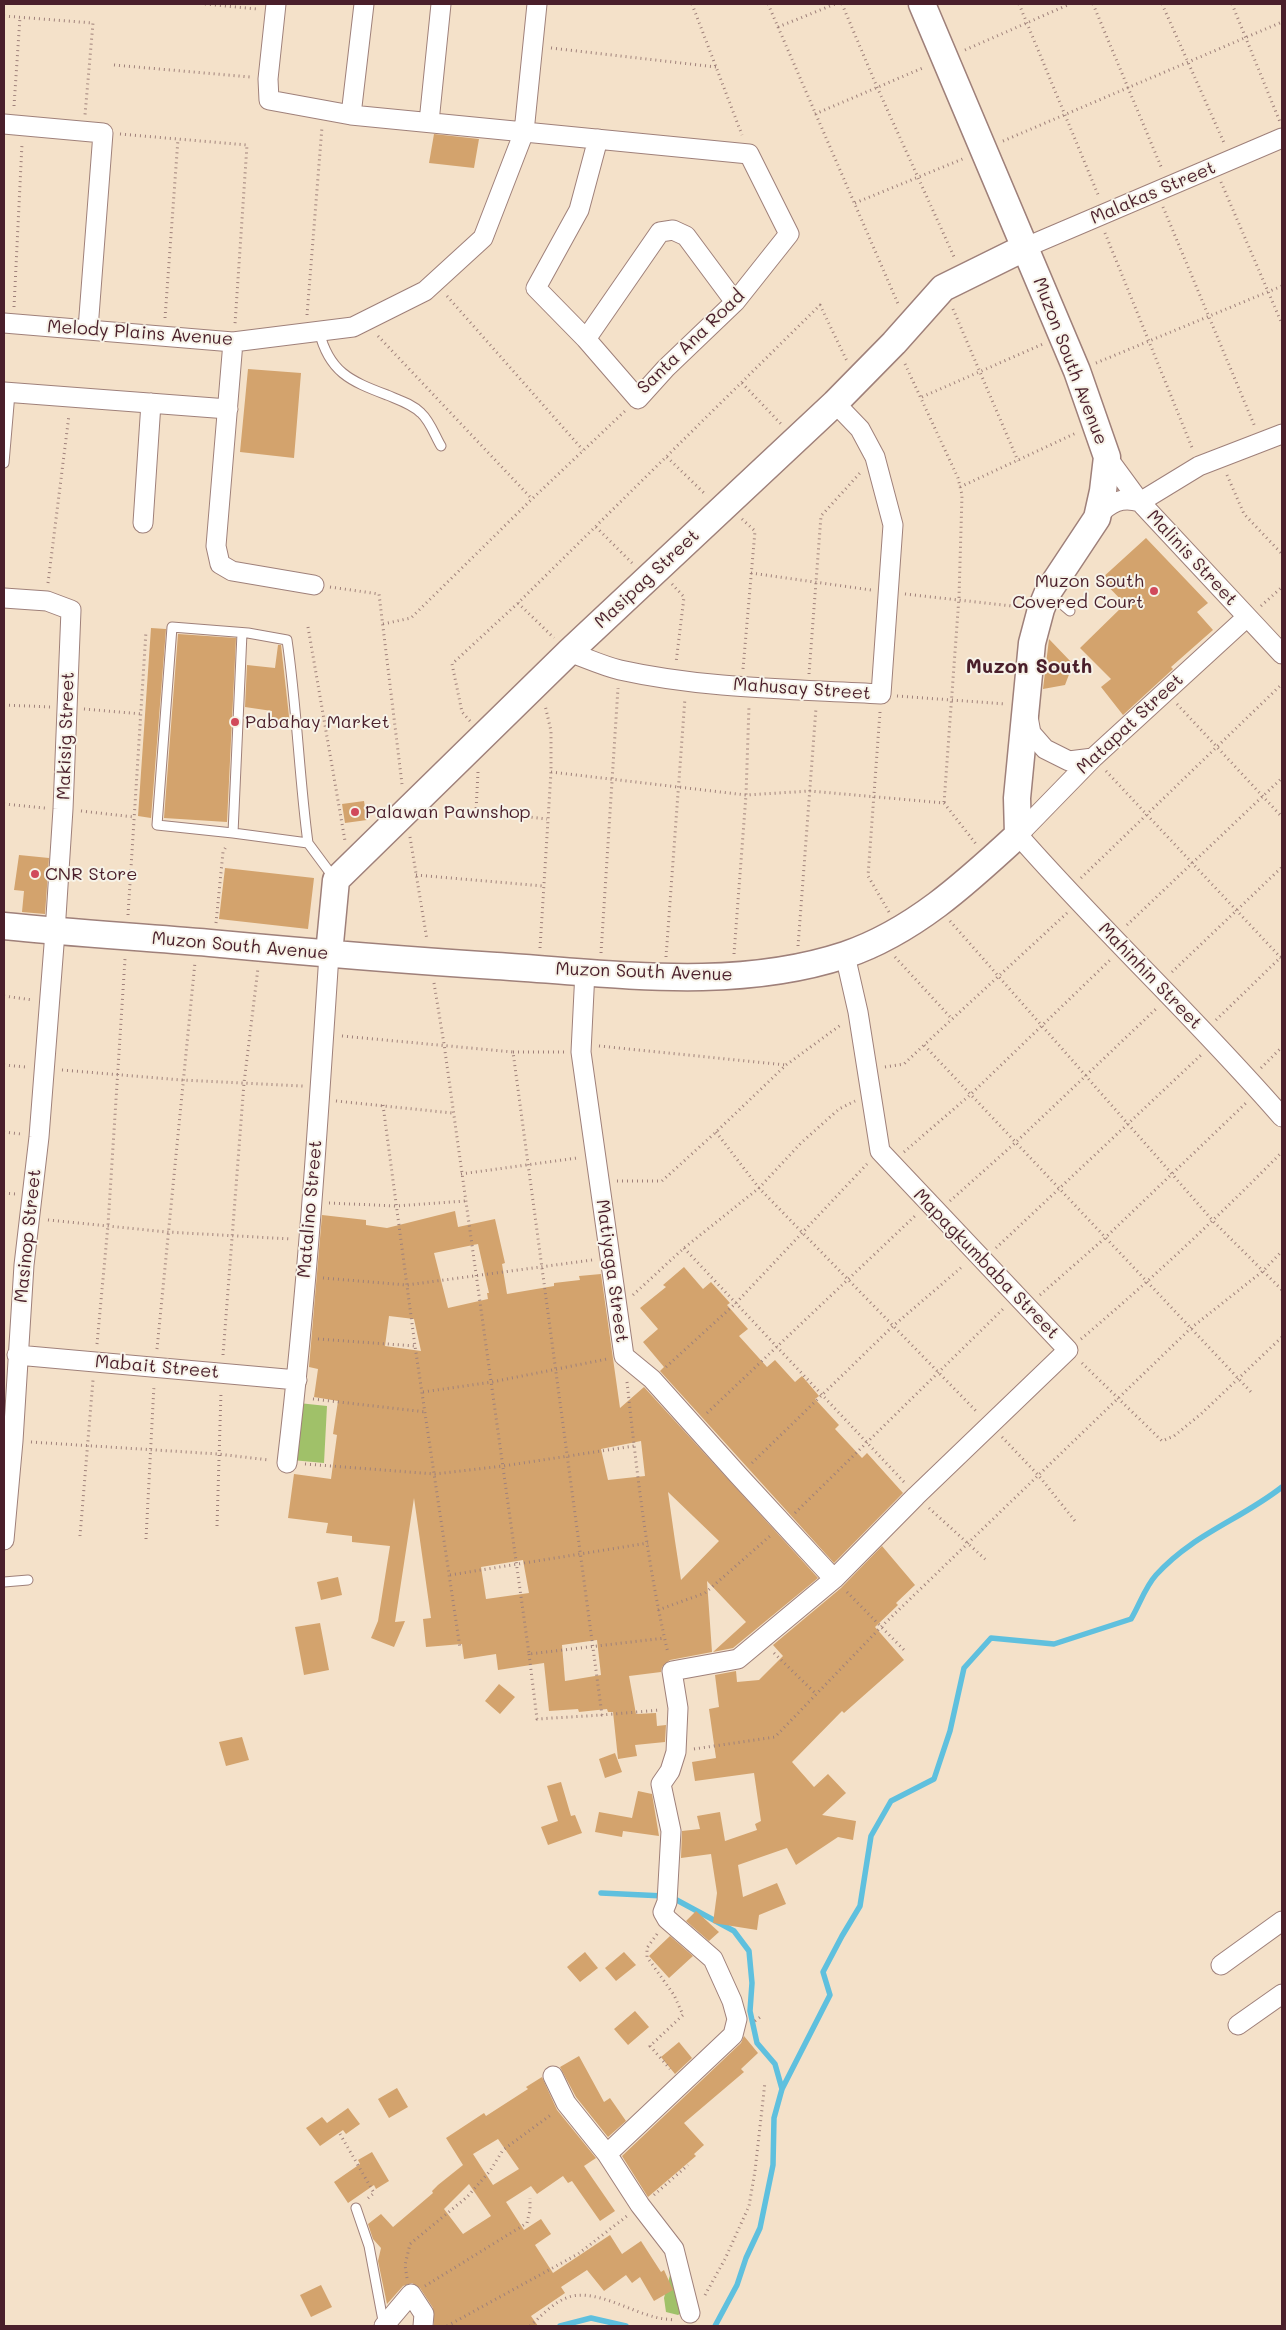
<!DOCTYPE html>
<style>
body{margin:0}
#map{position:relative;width:1286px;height:2330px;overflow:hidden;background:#f4e1c9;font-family:Mali,sans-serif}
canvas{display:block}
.frame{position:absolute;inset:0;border:5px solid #4a1f2b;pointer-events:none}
</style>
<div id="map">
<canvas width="1286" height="2330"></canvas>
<div class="frame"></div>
</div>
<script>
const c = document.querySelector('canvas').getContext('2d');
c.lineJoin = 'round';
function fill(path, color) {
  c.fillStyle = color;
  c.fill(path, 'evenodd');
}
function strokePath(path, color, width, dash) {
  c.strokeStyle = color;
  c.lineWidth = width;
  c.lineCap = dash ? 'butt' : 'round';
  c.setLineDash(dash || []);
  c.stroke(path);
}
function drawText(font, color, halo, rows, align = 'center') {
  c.font = font + ' Mali,sans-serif';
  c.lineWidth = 4;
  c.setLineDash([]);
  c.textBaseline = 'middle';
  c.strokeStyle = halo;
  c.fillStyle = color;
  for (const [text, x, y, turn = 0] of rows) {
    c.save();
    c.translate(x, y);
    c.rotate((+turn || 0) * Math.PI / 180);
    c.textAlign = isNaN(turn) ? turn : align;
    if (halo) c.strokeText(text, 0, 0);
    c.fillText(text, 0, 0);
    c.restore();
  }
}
const green = new Path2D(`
 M289 1402 327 1406 324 1463 281 1459Z
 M675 2273 693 2305 678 2315 666 2312 664 2298 670 2275Z`);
const stream = new Path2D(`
 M601 1893 664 1896
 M673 1898 734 1931 749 1951 752 1983 750 2011 757 2043 775 2064 782 2089
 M560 2326 591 2318 626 2326
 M715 2326 737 2285 746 2258 760 2228 773 2165 774 2118 782 2089 830 1995 823 1972 842 1936 860 1906 871 1836 891 1801 934 1779 950 1731 964 1668 991 1638 1054 1644 1131 1619C1139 1606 1145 1587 1156 1575 1193 1534 1240 1520 1282 1487`);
const building = new Path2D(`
 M434 134 479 139 474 168 429 163Z
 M248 369 301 373 294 458 240 452Z
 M1146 538 1208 603 1197 612 1213 630 1171 667 1173 669 1123 715 1101 687 1111 679 1080 648 1125 604 1101 579Z
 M151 628 166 629 151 818 138 816Z
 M178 634 236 638 227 822 164 818Z
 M1049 639 1073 664 1065 685 1043 689Z
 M278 645H281L290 725 271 721 272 711 245 707 247 665 275 668Z
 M364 801 367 820 345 823 342 804Z
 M19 855 49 858 45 914 22 912 24 891 14 890Z
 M225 868 314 878 308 929 219 919Z
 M455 1211 458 1227 495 1219 505 1263 502 1264 507 1294 554 1286V1283L580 1280 579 1276 601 1274 620 1408 644 1387 818 1578 733 1648 713 1652 746 1622 707 1581 712 1652 670 1660 662 1667 661 1672 629 1676 636 1714 656 1713 657 1726 666 1725 665 1742 635 1745 637 1756 618 1759 613 1712H608L607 1709 579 1712 578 1709 549 1711 544 1663 498 1670 496 1654 464 1659 462 1644 426 1647 423 1619 431 1618 414 1498 395 1622 405 1621 394 1647 371 1638 378 1621 390 1546 352 1542V1536L326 1533 328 1523 288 1518 294 1474 331 1479 337 1435 333 1434 338 1401 314 1397 318 1369 309 1367 322 1215 366 1220V1225L387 1228ZM478 1244 489 1293H487L488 1299 448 1308 434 1253ZM389 1316 414 1319 421 1351 385 1346ZM641 1441 645 1476 608 1480 601 1449ZM668 1492 719 1541 681 1580 675 1541ZM523 1560 529 1593 486 1599 481 1567ZM597 1640 601 1675 565 1681 562 1645Z
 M684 1267 703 1289 711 1282 730 1303 727 1305 748 1329 739 1336 767 1367 775 1360 795 1382 802 1376 819 1396 815 1399 839 1425 835 1429 862 1458 867 1453 903 1493 834 1563 660 1371 664 1367 643 1342 658 1329 640 1308 666 1287 663 1285Z
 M882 1546 915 1585 896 1603 898 1605 875 1627 904 1660 844 1713 842 1711 792 1762 814 1787 828 1774 846 1793 822 1815 856 1821 853 1840 838 1837 796 1865 787 1848 738 1865 743 1897 777 1883 786 1904 759 1915 757 1930 713 1923 717 1893 711 1854 681 1858 682 1831 700 1829 697 1816 720 1812 725 1841 757 1830 755 1824 761 1821 754 1773 695 1781 692 1762 716 1758 709 1709 719 1707 715 1675 736 1671 737 1682 759 1680 783 1656 773 1645 841 1588Z
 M338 1577 342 1595 321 1600 317 1582Z
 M320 1623 329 1670 304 1675 295 1627Z
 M499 1684 515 1697 500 1714 485 1701Z
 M242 1737 249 1760 226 1766 219 1742Z
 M615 1753 622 1772 605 1778 599 1759Z
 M561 1782 571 1816 575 1815 582 1833 548 1845 541 1827 558 1821 547 1786Z
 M638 1791 652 1794 659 1836 623 1831 622 1837 595 1832 599 1812 632 1818Z
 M696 1911 719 1932 709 1941 686 1921Z
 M670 1936 693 1956 669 1978 649 1956Z
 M585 1952 598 1968 580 1982 567 1967Z
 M624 1952 636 1965 616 1981 605 1968Z
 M635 2011 649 2027 628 2045 614 2029Z
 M744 2036 758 2053 741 2069 744 2072 684 2123 704 2145 694 2154 696 2156 648 2197 622 2156 741 2043Z
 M679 2042 692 2058 675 2074 661 2057Z
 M579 2056 604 2102 610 2098 626 2121 608 2137 576 2097 560 2067Z
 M542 2077 557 2110 596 2158 584 2166 615 2211 600 2221 572 2181 568 2183 563 2176 537 2194 531 2186 506 2202 524 2230 541 2219 551 2234 535 2245 553 2273 610 2235 622 2254 641 2241 661 2272 664 2270 673 2290 654 2301 640 2277 632 2283 626 2275 604 2291 587 2270 561 2287 565 2293 531 2316 538 2326H434L433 2308 420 2288 412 2283 403 2286 387 2304 378 2261 381 2248 373 2239 368 2224 381 2214 393 2227 433 2193 432 2191 438 2185 463 2165 446 2138 484 2113 486 2116 528 2089 526 2087ZM498 2139 519 2169 493 2185 473 2154ZM469 2184 491 2216 463 2234 444 2209Z
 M397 2088 408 2107 389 2118 378 2099Z
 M348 2108 360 2124 346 2134 343 2130 320 2146 306 2128 322 2117 327 2123Z
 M372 2152 389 2181 376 2189 374 2185 348 2203 334 2182 360 2164 358 2160Z
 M321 2285 332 2307 311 2317 300 2295Z`);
const path = new Path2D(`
 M205 4 257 9
 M692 4 742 135
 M768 4 899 306
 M842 4 877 87 955 259
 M1019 4 1099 197
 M1093 4 1162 169
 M1162 4 1225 145
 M1232 4 1280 122
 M4 16 93 23 85 115
 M778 27 835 4
 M551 48 716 67
 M965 50 1070 4
 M114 65 250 77
 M14 106 20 17
 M815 114 925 67
 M120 134 247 145 235 324
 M1003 141 1282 22
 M1221 182 1282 324
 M855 203 965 158
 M1163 207 1255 427
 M1105 233 1193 450
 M447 296 583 450
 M14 307 22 144
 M953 309 1018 461
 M307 315 322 127
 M165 318 178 139
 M378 336 532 499
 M1096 363 1282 286
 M905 364 958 478 962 495 959 597 944 803
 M742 383 781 424
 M922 397 1043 344
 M667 457 706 495
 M1227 475 1244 514 1282 554
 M960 487 1076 433
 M742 519 755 531 743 669
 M596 527 632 563
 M751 573 871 590
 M48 583 69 415
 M672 584 684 597 676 663
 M330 587 379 594 402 784
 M905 594 1021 607
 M518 603 554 638
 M1261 606 1282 587
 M383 624 411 618 532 499 625 411
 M308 627 345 841
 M809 674 821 516 860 473
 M897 696 1006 704
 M1177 704 1282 817
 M4 705 51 707
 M84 709 142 714
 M880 712 868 876 889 912
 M470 721 462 712 452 664 518 603 820 305 847 361
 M1106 771 1282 959
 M478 772 476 811 547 819
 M551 772 746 795 810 791 944 803 976 844
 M4 804 45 808
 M81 811 134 817
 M410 837 427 940
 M416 875 543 886
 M1081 878 1282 684
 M1067 913 924 1045 1251 1392
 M128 915 146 631
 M950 921 1214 1222 1282 1290
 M216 923 223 852 227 845
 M1127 925 1282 778
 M798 946 816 708
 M540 948 551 772V731L545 705
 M601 953 618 688
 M734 954 746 795 749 706
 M666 957 685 698
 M895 957 952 1019
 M1172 972 1282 867
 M434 983 444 1044 529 1654 665 1638
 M4 996 33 1000
 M1216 1020 1282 956
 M342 1036 513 1052 602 1715 660 1710
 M599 1046 786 1065
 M513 1052H565
 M4 1065 26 1067
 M885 1067 904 1064 924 1045
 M1261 1068 1282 1047
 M62 1070 182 1080 303 1086
 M336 1101 452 1113
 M383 1105 415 1346 460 1648
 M4 1132 21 1134
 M716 1132 759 1188 978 1413
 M904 1152 970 1095 1110 960
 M461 1174 577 1158
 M617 1181H662L716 1132 786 1065 842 1024
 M4 1193 16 1194
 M950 1201 1015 1143 1158 1007
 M329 1203 396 1206 465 1201
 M48 1220 167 1232 291 1239
 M684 1248 904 1482
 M996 1248 1201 1055
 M323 1278 407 1285 592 1260
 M633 1295 684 1248 759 1188 801 1143 839 1109 855 1101
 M1040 1295 1105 1238 1246 1103
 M318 1339 415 1346
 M1081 1339C1152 1279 1217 1218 1282 1152
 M97 1344 108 1225 125 959
 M157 1349 195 962
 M223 1355 244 1083 258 968
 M1082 1363 1162 1441 1174 1436 1201 1414 1282 1337
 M666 1367 736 1303 867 1164
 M627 1382C637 1473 647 1564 668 1653
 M423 1392 492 1382 607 1359
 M313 1399 426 1412
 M707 1413 917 1214
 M1002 1437 1039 1476 1075 1521
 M31 1442 218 1454 269 1460
 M752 1463 893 1326 963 1266
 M305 1464 435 1474 503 1466 634 1446
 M929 1508 986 1560
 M795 1513 1005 1307
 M217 1526 221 1392
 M80 1536 93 1380
 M146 1539 154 1385
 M450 1575 648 1543
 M847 1592 904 1650
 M658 1610 705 1593 770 1536
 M774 1653 816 1694
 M529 1654 537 1719 602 1715
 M694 1749 775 1737 881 1627 1191 1328 1263 1271 1282 1251
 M657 1934 647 1948V1957L674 1995 683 2015 650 2046 670 2069
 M755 2021 763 2015
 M340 2134 374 2193 366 2200
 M654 2195 688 2165
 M407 2278 405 2265 410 2244 467 2197 490 2171 503 2150 552 2114
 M425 2286 527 2223 530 2210V2198
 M705 2295 725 2259 749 2206 755 2171 765 2082
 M447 2326 578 2254 627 2216
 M530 2326C540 2317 553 2303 566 2298 592 2287 629 2311 655 2317 661 2319 667 2319 674 2320`);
const lane = new Path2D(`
 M319 331C329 372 350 381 387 395 399 400 412 404 421 413 430 421 435 436 441 446
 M4 463 10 393
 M1050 594 1070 611
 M242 633 233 833 308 843 334 878
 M233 833 157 825 172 627 248 633 287 640C297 708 299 776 308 843
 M4 1582 28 1580
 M356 2208 369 2246 384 2326`);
const street = new Path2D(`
 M276 4 268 79 269 100 351 115 749 154 789 234 735 302 666 368 638 399 586 339 536 288 579 210 598 139
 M351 115 364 4
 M429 122 441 4
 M4 124 103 133 88 329
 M1024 248 1282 138
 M4 323 233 342 353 327 425 291 483 238 524 132 537 4
 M586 339 660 232 673 230 686 236 735 302
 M233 342 216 546 220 564 232 571 314 585
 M4 392 228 409
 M1107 457 1140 502 1282 654
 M1097 516C1110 503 1121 496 1140 502L1199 466 1282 434
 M143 523 151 403
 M4 598 47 601 71 610 63 809 55 932 39 1137 24 1265 13 1441 4 1540
 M1247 617 1093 758 1018 835C1103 932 1198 1020 1282 1117
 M569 652C586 658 603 666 620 670 705 689 795 689 881 694L893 525 875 457 860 429 835 403
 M1028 717 1031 733 1045 749 1069 761 1093 758
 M585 971 581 1052 624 1356 652 1379 739 1476 834 1579
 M17 1355 297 1380
 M287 1463C307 1294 318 1124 329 954
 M1221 1965 1282 1921
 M1238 2025 1282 1994
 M553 2076 566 2103 607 2154 640 2205 674 2249 690 2313
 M607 2154 733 2035 737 2019 732 2001 713 1959 667 1919 663 1912 667 1902 671 1831 661 1784 670 1771 676 1752 678 1708 672 1671 738 1659 834 1579 916 1496 1068 1350 880 1151 858 1012 845 955
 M384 2326 411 2294 424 2314 423 2326`);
const secondary = new Path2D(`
 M4 926C72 933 141 937 210 943 306 952 401 960 496 966 612 973 733 992 845 955 913 932 966 883 1018 835L1017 798 1032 643 1041 609 1048 592 1097 518 1103 491 1107 457 1077 371 922 4
 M329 954 336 880 569 652 835 403 894 343 943 288 1024 248`);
const markers = [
 [1154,591,5,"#d1495b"],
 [235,722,5,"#d1495b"],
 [355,812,5,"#d1495b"],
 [35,874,5,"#d1495b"]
];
const streetNames = [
 ["Malakas Street",1153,193,-23],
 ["Melody Plains Avenue",140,333,4],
 ["Santa Ana Road",691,342,-44],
 ["Muzon South Avenue",1070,361,69],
 ["Malinis Street",1192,558,47],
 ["Masipag Street",647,579,-43],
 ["Mahusay Street",802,689,4],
 ["Matapat Street",1130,724,-43],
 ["Makisig Street",66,736,-88],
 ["Muzon South Avenue",240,946,5],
 ["Muzon South Avenue",644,972,2],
 ["Mahinhin Street",1150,976,46],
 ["Matalino Street",310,1209,-85],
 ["Masinop Street",28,1236,-84],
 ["Mapagkumbaba Street",986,1264,46],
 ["Matiyaga Street",612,1271,82],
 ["Mabait Street",157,1367,5]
];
const poiNames = [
 ["Muzon South",1144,581,"right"],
 ["Covered Court",1144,602,"right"],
 ["Pabahay Market",245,722],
 ["Palawan Pawnshop",365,812],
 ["CNR Store",45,874]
];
const quarterNames = [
 ["Muzon South",1029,667]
];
fill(green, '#a0c169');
strokePath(stream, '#5fc0de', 5.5);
fill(building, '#d3a36d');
strokePath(lane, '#9f807a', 11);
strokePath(street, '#9f807a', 21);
strokePath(secondary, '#9f807a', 29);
strokePath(path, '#9f807a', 3, [1, 4]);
strokePath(lane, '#fff', 9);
strokePath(street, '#fff', 19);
strokePath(secondary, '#fff', 26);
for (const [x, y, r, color] of markers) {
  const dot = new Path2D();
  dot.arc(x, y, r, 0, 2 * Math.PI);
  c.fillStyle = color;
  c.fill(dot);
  strokePath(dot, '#f7f3e8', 2);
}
drawText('18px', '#4a1f2b', '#f7f3e8', streetNames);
drawText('18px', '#4a1f2b', '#f7f3e8', poiNames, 'left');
drawText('bold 20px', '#4a1f2b', '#f7f3e8', quarterNames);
</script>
